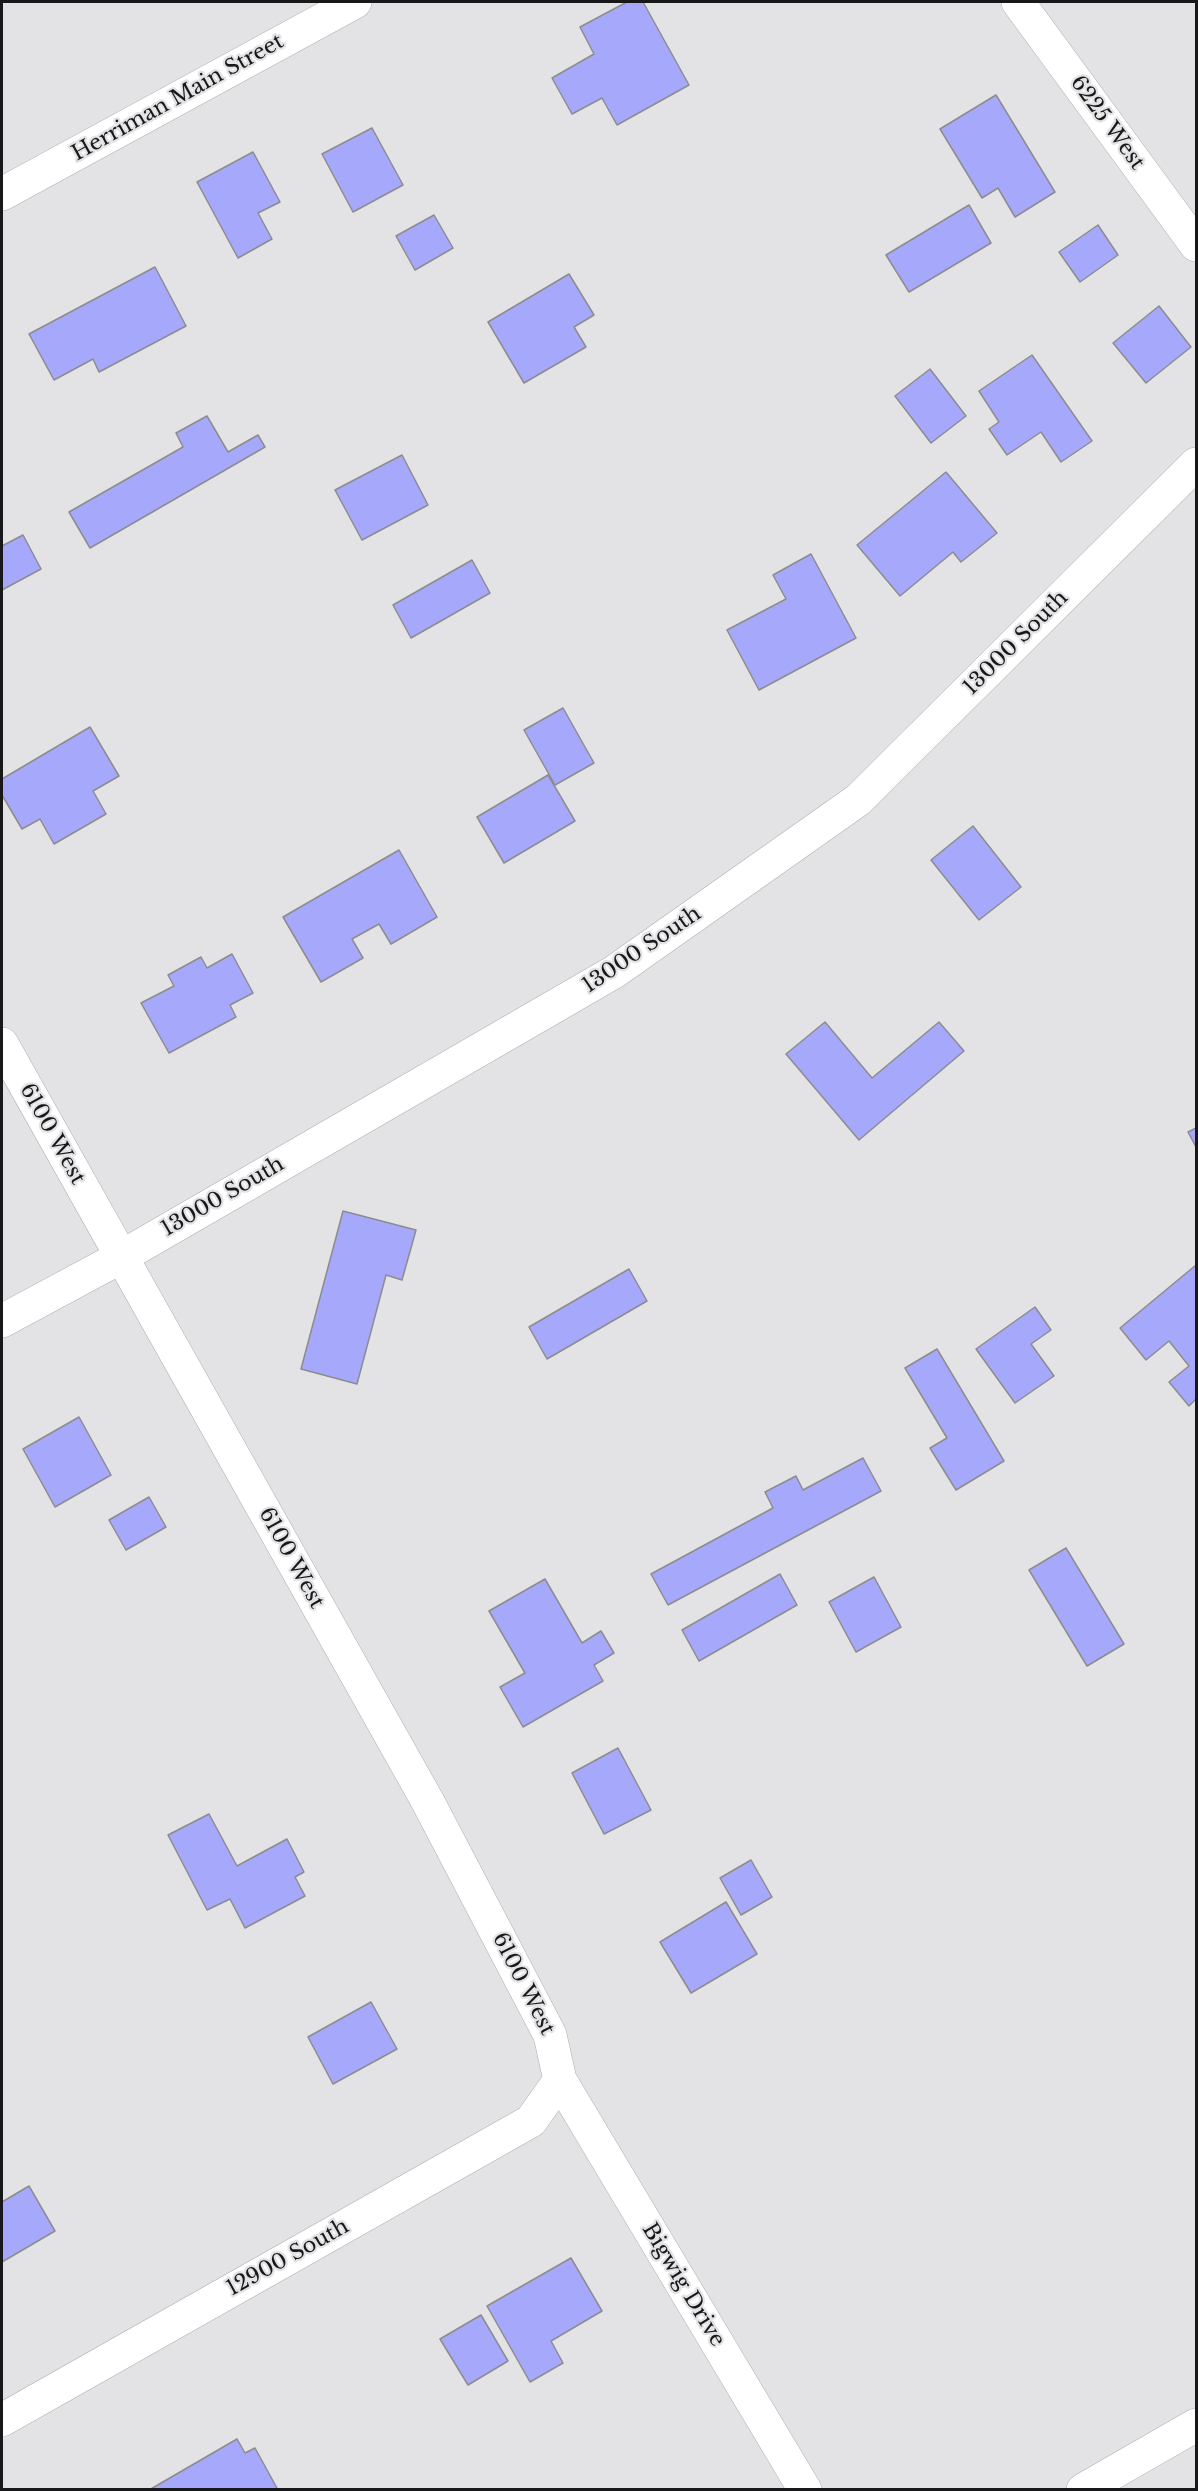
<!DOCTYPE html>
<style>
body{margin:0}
#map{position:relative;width:1198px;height:2491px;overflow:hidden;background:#e3e3e6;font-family:"Libre Baskerville",serif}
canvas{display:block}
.frame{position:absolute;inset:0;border:3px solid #18181a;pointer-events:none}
</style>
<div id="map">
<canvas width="1198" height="2491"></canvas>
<div class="frame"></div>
</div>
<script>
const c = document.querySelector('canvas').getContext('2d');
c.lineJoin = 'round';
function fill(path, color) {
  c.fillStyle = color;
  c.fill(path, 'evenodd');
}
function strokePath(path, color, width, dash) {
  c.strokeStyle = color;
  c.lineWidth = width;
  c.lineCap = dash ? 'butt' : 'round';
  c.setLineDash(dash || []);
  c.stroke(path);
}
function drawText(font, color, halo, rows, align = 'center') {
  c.font = font + ' "Libre Baskerville",serif';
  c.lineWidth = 4.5;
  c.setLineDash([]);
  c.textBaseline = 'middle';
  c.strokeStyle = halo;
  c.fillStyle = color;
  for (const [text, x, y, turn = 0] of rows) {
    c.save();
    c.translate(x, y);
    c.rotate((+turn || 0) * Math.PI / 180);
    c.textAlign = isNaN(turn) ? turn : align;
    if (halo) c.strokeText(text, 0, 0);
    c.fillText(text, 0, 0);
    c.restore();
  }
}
const building = new Path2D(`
 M627 2H643L689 85 617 125 602 98 572 114 552 78 594 54 580 27Z
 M996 95 1055 192 1015 217 998 188 982 198 940 129Z
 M372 128 403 185 353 212 322 154Z
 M253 152 280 202 258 213 272 239 238 258 197 182Z
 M969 205 991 243 909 292 886 255Z
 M434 215 453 248 415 270 396 236Z
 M1098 225 1118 255 1080 282 1059 252Z
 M155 267 186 326 99 372 93 359 54 380 29 334Z
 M569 274 594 315 574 327 586 347 524 383 488 322Z
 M1159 306 1191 347 1146 383 1113 343Z
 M1032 355 1092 441 1061 462 1041 432 1007 455 989 429 999 422 979 391Z
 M930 369 966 416 931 443 895 396Z
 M207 416 228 452 258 435 265 447 90 548 69 512 183 447 176 433Z
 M402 455 428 505 362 540 335 490Z
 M946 472 997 533 961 562 953 552 900 596 857 545Z
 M23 535 41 569 2 590V546Z
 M811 554 856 638 759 690 727 630 786 599 773 575Z
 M472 560 490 593 411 638 393 605Z
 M563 708 594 763 555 785 524 730Z
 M90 727 119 776 93 791 106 814 54 844 40 819 22 829 2 795V779Z
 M548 775 575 821 504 863 477 817Z
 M973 826 1021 887 979 920 931 860Z
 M399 850 437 917 391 944 379 924 352 939 363 958 321 982 283 917Z
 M232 954 253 993 230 1005 236 1017 169 1053 141 1003 174 986 168 975 201 957 207 968Z
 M825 1022 872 1078 939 1022 964 1051 859 1140 786 1054Z
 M1196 1128V1147L1188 1132Z
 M343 1211 416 1230 402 1280 386 1275 357 1384 301 1369Z
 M1196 1265V1399L1189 1406 1169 1382 1189 1366 1169 1341 1146 1360 1120 1328Z
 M629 1269 647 1301 547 1359 529 1327Z
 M1035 1307 1051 1330 1031 1344 1054 1376 1015 1403 976 1349Z
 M937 1349 1004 1461 956 1490 930 1448 947 1438 905 1368Z
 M79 1417 111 1475 55 1507 23 1449Z
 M863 1458 881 1491 668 1605 651 1574 773 1508 765 1492 796 1476 803 1490Z
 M149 1497 166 1527 126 1550 109 1520Z
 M1066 1548 1124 1644 1087 1666 1029 1570Z
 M780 1574 797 1605 699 1661 682 1630Z
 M874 1577 901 1627 856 1652 829 1602Z
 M545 1579 582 1643 601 1631 614 1653 594 1665 603 1681 523 1727 500 1687 525 1673 489 1611Z
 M618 1748 651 1810 604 1834 572 1773Z
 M209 1814 237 1866 287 1839 304 1872 295 1877 305 1896 245 1928 230 1899 207 1910 168 1835Z
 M751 1860 772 1897 741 1915 720 1878Z
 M726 1902 757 1954 691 1993 660 1942Z
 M371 2002 397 2049 333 2084 308 2037Z
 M29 2186 55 2231 2 2262V2202Z
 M571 2258 602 2311 551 2341 563 2363 530 2382 487 2306Z
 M481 2315 508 2361 468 2385 440 2339Z
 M237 2439 245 2453 255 2448 278 2490H149Z`);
const minor = new Path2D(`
 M1018 2 1196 245
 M2 1044 428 1802 550 2035 560 2080 805 2490
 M2 1321 121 1257 614 972 858 800 1196 464
 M2 2420 531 2121 560 2080
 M1083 2490 1196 2425`);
const secondary = new Path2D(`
 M2 194 355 2`);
const streetNames = [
 ["Herriman Main Street",178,98,-29],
 ["6225 West",1107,123,54],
 ["13000 South",1016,643,-45],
 ["13000 South",642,950,-34],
 ["6100 West",52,1134,61],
 ["13000 South",223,1197,-30],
 ["6100 West",291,1558,61],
 ["6100 West",523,1984,63],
 ["12900 South",288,2258,-29],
 ["Bigwig Drive",683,2285,59]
];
fill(building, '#a6a9fb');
strokePath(building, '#8c8c8f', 1.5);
strokePath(minor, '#afafb2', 34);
strokePath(secondary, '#afafb2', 34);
strokePath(minor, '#fff', 33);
strokePath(secondary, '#fff', 33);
drawText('21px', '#18181a', '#e3e3e6', streetNames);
</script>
